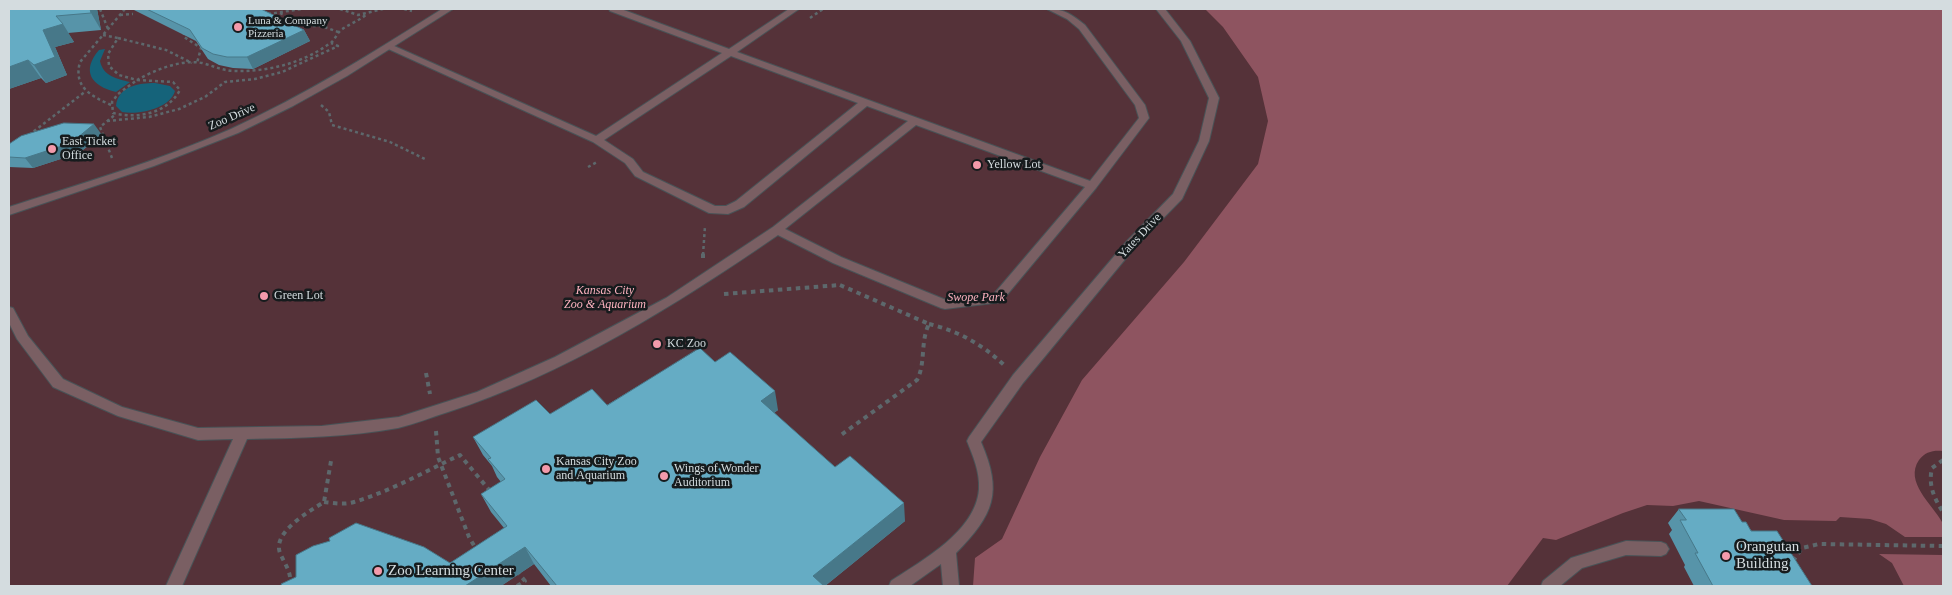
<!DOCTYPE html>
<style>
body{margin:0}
#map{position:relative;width:1952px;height:595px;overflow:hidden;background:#293539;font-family:"Times New Roman",serif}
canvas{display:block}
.frame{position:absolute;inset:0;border:10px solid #d4dcdf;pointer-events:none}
</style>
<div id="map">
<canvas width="1952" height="595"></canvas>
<div class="frame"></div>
</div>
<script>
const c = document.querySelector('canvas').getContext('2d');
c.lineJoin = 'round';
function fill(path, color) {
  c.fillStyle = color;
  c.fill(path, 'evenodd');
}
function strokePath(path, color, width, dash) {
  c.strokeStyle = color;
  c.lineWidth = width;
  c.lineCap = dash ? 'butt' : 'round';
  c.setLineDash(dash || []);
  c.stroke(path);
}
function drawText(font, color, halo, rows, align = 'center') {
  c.font = font + ' "Times New Roman",serif';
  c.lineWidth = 5;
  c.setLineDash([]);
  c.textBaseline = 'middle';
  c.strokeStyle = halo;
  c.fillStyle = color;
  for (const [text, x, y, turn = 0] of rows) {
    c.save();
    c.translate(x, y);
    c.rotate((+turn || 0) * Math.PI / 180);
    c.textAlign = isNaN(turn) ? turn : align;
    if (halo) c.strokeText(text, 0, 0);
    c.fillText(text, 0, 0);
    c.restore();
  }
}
const green = new Path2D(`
 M9 9H1943V586H9Z`);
const forest = new Path2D(`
 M1205 9H1943V451C1933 450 1925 452 1919 460 1904 482 1932 504 1942 522 1944 526 1943 532 1943 537H1905L1886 524 1870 519 1840 517 1836 521 1784 520 1699 501 1673 506 1647 505 1623 513 1556 540 1543 538 1507 586H973L975 558 1002 539 1040 457 1082 380 1184 262 1258 164 1268 121 1258 77 1223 27Z
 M1879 554 1943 555V586H1904L1892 563Z`);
const water = new Path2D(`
 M105 49 100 61C103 76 117 79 130 82L116 92C91 86 81 71 99 50Z
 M155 83 170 86 175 91C170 109 138 115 122 112L116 106C118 86 139 83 155 83Z`);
const pathFar1 = new Path2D(`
 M100 9 108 29
 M340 9 358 15 383 9
 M404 9 412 11
 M280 13 305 26H322L338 32
 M268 14 302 9
 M120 15 133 14
 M810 18 823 9
 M184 32V37L201 48 197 63
 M103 35 118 38 108 54 109 66 119 75 137 80
 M118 38 166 50 192 63
 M137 80 173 82 180 90C167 114 137 119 113 113L112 102 118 94Z
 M137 80C155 70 181 59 202 63 214 66 223 71 235 71 267 72 303 63 329 44 335 41 336 34 341 30 349 24 359 21 367 14
 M111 105C91 96 73 87 80 62L125 9
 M321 105 329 112 332 125 390 142 427 160
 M107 121 149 117 179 109 205 97 225 82 255 79 282 72 338 46 331 43
 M29 135 86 91
 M112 158 100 127 116 114
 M588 167 597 162
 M703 255 705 226`);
const path = new Path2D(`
 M703 258V253
 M840 285 929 324C920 342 926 363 917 380L841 435
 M724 294 840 285
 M929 324C958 331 982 344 1004 365
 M426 373 430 394
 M436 431 438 457 469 537 476 549
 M1943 460 1932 468C1928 485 1934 498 1943 512
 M324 502C334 503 344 505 354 502 391 491 426 471 460 455L490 491
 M1793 561 1802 548 1819 544 1943 546
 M290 586C292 572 285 565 280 553 272 532 310 511 324 502L331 461
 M517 586 525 581 519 574`);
const service = new Path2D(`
 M609 9H621L729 49 789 9H799L737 52 1090 181 1139 118 1135 105 1079 29 1067 19 1047 9C1063 8 1073 15 1085 25L1145 105 1149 118 1096 188 1001 302 945 309 941 308 833 263 778 235C678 304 564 375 448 412 432 417 415 424 398 428 348 437 297 438 247 439L182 586H166L233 439 198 440 118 416 53 387 17 339 9 323V307L13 308 28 336 63 379 122 407 198 428 322 426 399 417 477 392 555 357 666 298 773 227 908 121 867 106 744 207 728 214 709 213 635 176 625 163 593 142 384 47 389 44 392 45 596 136 722 53 610 11ZM731 56 858 103 736 201 726 206H715L643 172 633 159 604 140ZM916 125 1085 187 993 295 946 300 841 257 785 229Z
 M1156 9H1165L1190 41 1219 98 1209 141 1182 199 1136 246 1023 383 981 442C1003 493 994 514 956 553L959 586H943L941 564 910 586H889L891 581C923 560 976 531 979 489 980 472 973 456 967 441L969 437 1013 375 1128 240 1173 194 1199 141 1209 98 1181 41Z
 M1626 541 1661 542 1666 544 1669 549 1666 554 1661 556 1626 555 1582 568 1560 586H1541L1543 581 1571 558Z`);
const minor = new Path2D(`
 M442 9H453L347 76 293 106 238 133 154 166 9 215V207C83 183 159 161 231 129 305 95 374 52 442 9Z`);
const wall = new Path2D(`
 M9 9H97L101 30 68 33 74 42 55 47 67 75 46 83 41 78 9 89Z
 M132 9H261L304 30 310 41 253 69 233 68 219 65 208 59 196 41Z
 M102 135 79 153 33 168 9 167V144Z
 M715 362 778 410 774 413 835 467 905 521 825 586H551L534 564 501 586H282L450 563 504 528 491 512 481 494 501 482 497 477 492 466 483 455 473 437 550 414 607 405Z
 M1679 509 1742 522 1812 586H1694L1684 567 1685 565 1669 534 1672 530 1668 523Z`);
const shadedWall = new Path2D(`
 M90 9H97L101 30 91 13Z
 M63 24 74 42 55 47 67 75 46 83 34 65 43 30Z
 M304 30 310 41 253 69 247 57Z
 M28 60 41 78 9 89V67Z
 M94 124 102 135 79 153 33 168 25 158Z
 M775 391 778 410 765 419 761 401Z
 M904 503 905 521 825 586H815L813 576Z
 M525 547 534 564 501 586H465Z`);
const building = new Path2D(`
 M9 9H90L91 13 56 16 63 24 43 30 55 57 34 65 28 60 9 67Z
 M147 9H261L304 30 247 57H227L213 54 202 48 190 30Z
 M64 123 94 124 71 143 25 158 9 157V144L21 136Z
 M700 348 715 362 730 352 775 391 761 401 835 467 850 456 904 503 813 576 824 586H557L525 547 465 586H282L281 584 296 577V555L313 546 330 541 329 538 356 523 424 547 450 563 507 526 481 494 505 479 488 459 491 458 473 437 536 400 550 414 592 389 607 405Z
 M1679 509H1734L1742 522H1746L1751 531H1777L1812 586H1713L1695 553H1698L1680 520H1686Z`);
const markers = [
 [238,27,5,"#f39aab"],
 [52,149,5,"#f39aab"],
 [977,165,5,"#f39aab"],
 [264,296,5,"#f39aab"],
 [657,344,5,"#f39aab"],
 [546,469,5,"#f39aab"],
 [664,476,5,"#f39aab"],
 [1726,556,5,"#f39aab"],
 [378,571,5,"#f39aab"]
];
const farPoinames = [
 ["Luna & Company",248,21],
 ["Pizzeria",248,34]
];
const streetNames = [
 ["Zoo Drive",232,117,-24],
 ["Yates Drive",1140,236,-47]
];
const poiNames = [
 ["East Ticket",62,142],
 ["Office",62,156],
 ["Yellow Lot",987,165],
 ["Green Lot",274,296],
 ["KC Zoo",667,344],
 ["Kansas City Zoo",556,462],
 ["and Aquarium",556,476],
 ["Wings of Wonder",674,469],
 ["Auditorium",674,483]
];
const parkNames = [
 ["Kansas City",605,291],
 ["Zoo & Aquarium",605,305],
 ["Swope Park",976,298]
];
const nearPoinames = [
 ["Orangutan",1736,547],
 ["Building",1736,564],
 ["Zoo Learning Center",388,571]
];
fill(green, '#553239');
fill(forest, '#8e5460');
fill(water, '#15637a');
strokePath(service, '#485357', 2);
strokePath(minor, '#485357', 2);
strokePath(pathFar1, '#5d686c', 2.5, [3, 3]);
strokePath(path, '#5d686c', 4, [4.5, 4.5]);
fill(service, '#7a5f63');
fill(minor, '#7a5f63');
fill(wall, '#5794a9');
fill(shadedWall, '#477889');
fill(building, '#65acc4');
strokePath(building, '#477889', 1);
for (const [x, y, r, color] of markers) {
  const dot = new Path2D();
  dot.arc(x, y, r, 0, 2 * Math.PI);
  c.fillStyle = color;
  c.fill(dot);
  strokePath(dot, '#161b1d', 2);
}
drawText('11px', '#d4dcdf', '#161b1d', farPoinames, 'left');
drawText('12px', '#d4dcdf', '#161b1d', streetNames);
drawText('12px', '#d4dcdf', '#161b1d', poiNames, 'left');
drawText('italic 12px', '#fcb2bf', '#161b1d', parkNames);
drawText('15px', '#d4dcdf', '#161b1d', nearPoinames, 'left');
</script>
